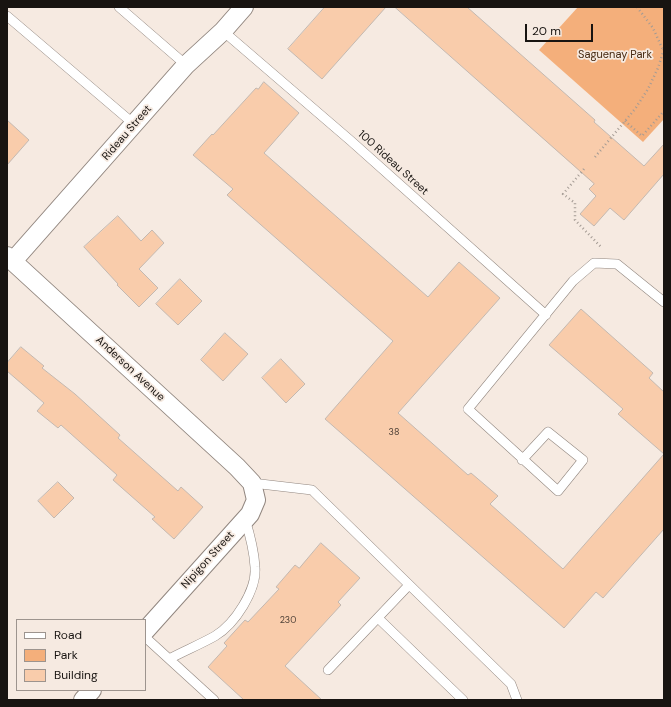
<!DOCTYPE html>
<style>
body{margin:0}
#map{position:relative;width:671px;height:707px;overflow:hidden;background:#f6eae1;font-family:"DM Sans",sans-serif}
canvas{display:block}
.frame{position:absolute;inset:0;border:8px solid #181411;pointer-events:none}
.legend{position:absolute;left:16px;top:619px;width:130px;height:72px;box-sizing:border-box;background:#f6eae1;border:1px solid #9d948e;margin:0;padding:5px 7px;list-style:none;font-size:12px;color:#181411}
.legend li{display:flex;align-items:center;gap:8px;height:20px}
.legend b{width:20px;border:1px solid #9d948e}
.scale{position:absolute;left:525px;top:24px;width:68px;height:18px;box-sizing:border-box;border:2px solid #181411;border-top:0;padding-left:5px;font-size:12px;line-height:14px;white-space:nowrap;color:#181411;-webkit-text-stroke:3px #f6eae1;paint-order:stroke}
</style>
<div id="map">
<canvas width="671" height="707"></canvas>
<div class="frame"></div>
<ul class="legend">
<li><b style="height:5px;background:#fff"></b>Road</li>
<li><b style="height:11px;background:#f4af7b"></b>Park</li>
<li><b style="height:11px;background:#f9ccab"></b>Building</li>
</ul>
<div class="scale">20 m</div>
</div>
<script>
const c = document.querySelector('canvas').getContext('2d');
c.lineJoin = 'round';
function fill(path, color) {
  c.fillStyle = color;
  c.fill(path, 'evenodd');
}
function strokePath(path, color, width, dash) {
  c.strokeStyle = color;
  c.lineWidth = width;
  c.lineCap = dash ? 'butt' : 'round';
  c.setLineDash(dash || []);
  c.stroke(path);
}
function drawText(font, color, halo, rows, align = 'center') {
  c.font = font + ' "DM Sans",sans-serif';
  c.lineWidth = 3.5;
  c.setLineDash([]);
  c.textBaseline = 'middle';
  c.strokeStyle = halo;
  c.fillStyle = color;
  for (const [text, x, y, turn = 0] of rows) {
    c.save();
    c.translate(x, y);
    c.rotate((+turn || 0) * Math.PI / 180);
    c.textAlign = isNaN(turn) ? turn : align;
    if (halo) c.strokeText(text, 0, 0);
    c.fillText(text, 0, 0);
    c.restore();
  }
}
const green = new Path2D(`
 M578 7H664V119L643 142 539 50Z`);
const building = new Path2D(`
 M325 7H386L322 79 288 49Z
 M395 7H467L595 120 594 122 644 166 664 144V174L624 220 610 208 594 226 580 214 596 196 589 189 594 184Z
 M264 82 299 113 264 153 428 297 459 262 500 298 398 413 468 475 471 473 498 496 490 504 563 569 664 454 618 414 623 409 549 345 581 309 653 373 649 378 664 392V529L603 598 596 592 564 628 325 419 393 341 227 195 233 189 193 155 212 134 213 135 256 88 258 89Z
 M7 120 29 140 7 165Z
 M118 216 141 241 152 230 164 243 139 269 158 288 139 307 117 285 118 284 84 247Z
 M180 279 202 301 178 325 156 304Z
 M225 333 248 354 223 381 201 360Z
 M21 347 44 366 42 368 75 394 120 435 118 438 178 491 181 487 203 507 174 539 152 519 155 517 113 480 117 475 61 425 58 428 37 411 44 403 7 371V363Z
 M281 359 305 384 286 403 262 378Z
 M58 482 74 498 54 518 38 501Z
 M321 543 360 578 338 602 341 605 285 666 322 700H244L208 667 227 646 224 643 245 620 248 622 279 589 276 587 295 565 299 568Z`);
const path = new Path2D(`
 M637 7 653 28 663 50
 M625 121 642 136 664 111
 M595 157 635 109 648 89 658 68 664 49
 M584 169 563 194 575 203V220L601 247`);
const lane = new Path2D(`
 M119 7 186 65
 M7 16 135 125
 M223 31 351 141 546 315
 M522 460 548 432 583 460 558 491 468 409 573 281 594 263 617 264 664 302
 M252 483 312 490 511 684 517 700
 M378 618 463 700
 M145 637 214 700
 M169 659C184 651 201 644 215 636 235 624 257 590 255 567 254 550 250 535 245 519
 M328 670 409 585`);
const street = new Path2D(`
 M7 256 237 467 252 483 256 500 250 514 145 631
 M13 261 186 65 223 31 244 7
 M83 700 92 690`);
const numberNames = [
 ["38",394,433],
 ["230",288,621]
];
const parkNames = [
 ["Saguenay Park",615,55]
];
const streetNames = [
 ["Rideau Street",127,133,-49],
 ["100 Rideau Street",393,163,42],
 ["Anderson Avenue",130,369,43],
 ["Nipigon Street",208,560,-48]
];
fill(green, '#f4af7b');
fill(building, '#f9ccab');
strokePath(building, '#c3b8b0', 1);
strokePath(lane, '#91867f', 10);
strokePath(street, '#91867f', 20);
strokePath(path, '#a49b94', 2.5, [1, 3]);
strokePath(lane, '#fff', 9);
strokePath(street, '#fff', 18);
drawText('9px', '#504238', null, numberNames);
drawText('11px', '#472911', '#f6eae1', parkNames);
drawText('11px', '#181411', '#f6eae1', streetNames);
</script>
